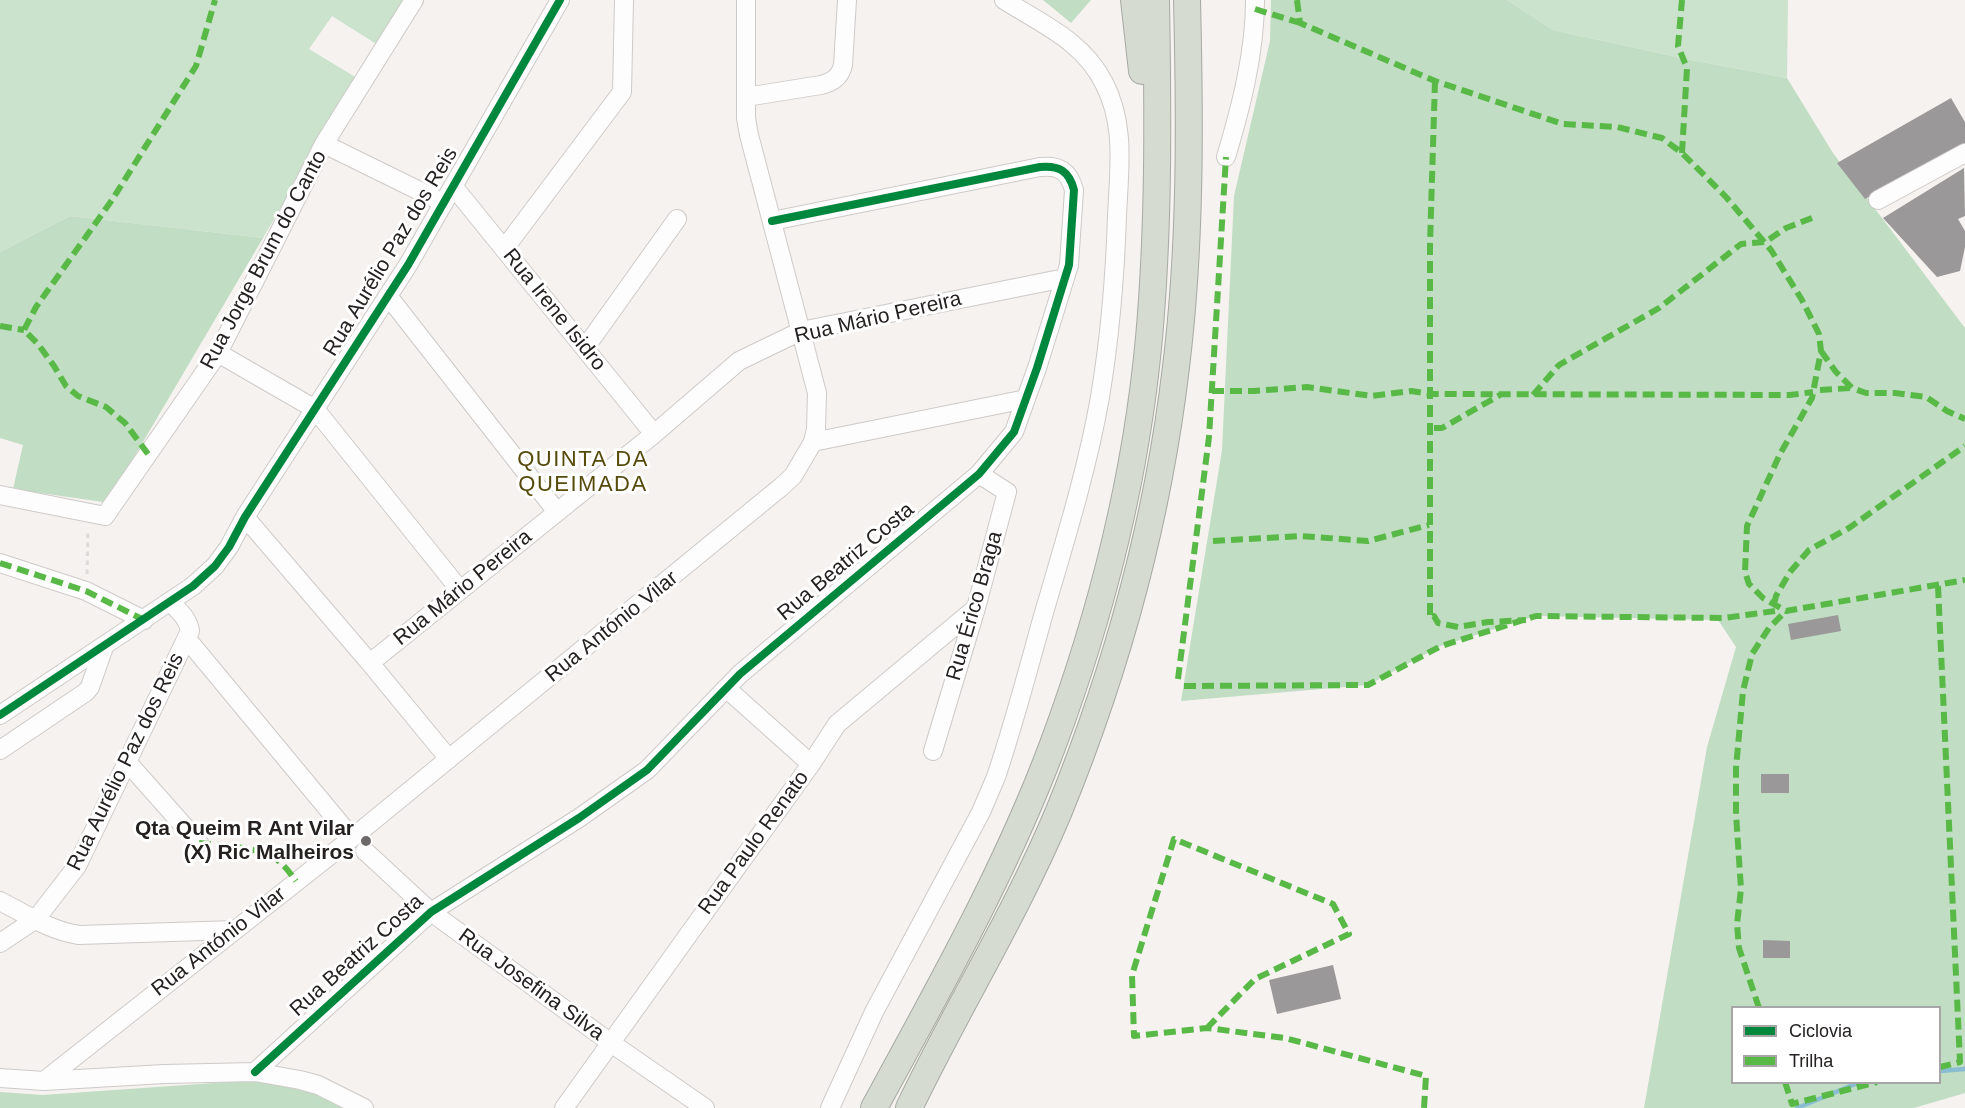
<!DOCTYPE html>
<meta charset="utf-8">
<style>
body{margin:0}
#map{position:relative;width:1965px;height:1108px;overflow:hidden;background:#f6f2f0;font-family:Arial,sans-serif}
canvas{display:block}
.legend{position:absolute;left:1731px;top:1006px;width:210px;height:78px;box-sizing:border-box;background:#fff;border:2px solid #a7a6a6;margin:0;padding:8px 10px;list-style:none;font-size:18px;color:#242120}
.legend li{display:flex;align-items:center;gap:12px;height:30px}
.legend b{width:30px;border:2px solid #a7a6a6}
</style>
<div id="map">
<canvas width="1965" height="1108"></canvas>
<ul class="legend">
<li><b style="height:8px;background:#00873e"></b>Ciclovia</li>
<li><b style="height:8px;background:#58b947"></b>Trilha</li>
</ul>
</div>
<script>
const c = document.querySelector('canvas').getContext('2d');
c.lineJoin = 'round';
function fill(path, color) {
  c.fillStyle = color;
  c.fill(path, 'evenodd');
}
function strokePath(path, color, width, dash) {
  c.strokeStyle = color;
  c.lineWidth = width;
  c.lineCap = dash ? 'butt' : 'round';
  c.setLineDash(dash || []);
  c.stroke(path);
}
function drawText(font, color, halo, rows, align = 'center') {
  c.font = font + ' Arial,sans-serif';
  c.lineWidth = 6;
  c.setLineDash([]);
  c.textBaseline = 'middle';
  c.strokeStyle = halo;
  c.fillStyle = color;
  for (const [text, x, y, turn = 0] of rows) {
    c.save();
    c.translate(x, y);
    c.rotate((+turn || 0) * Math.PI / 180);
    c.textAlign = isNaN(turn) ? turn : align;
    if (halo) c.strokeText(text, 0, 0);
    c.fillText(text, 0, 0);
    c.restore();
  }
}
const green = new Path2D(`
 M0 0H406L378 45 332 16 309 49 357 78 263 238 70 216 0 252Z
 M1507 0H1788L1787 78 1686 59 1553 30Z`);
const forest = new Path2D(`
 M1043 0H1091L1071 23Z
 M1271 0H1507L1553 30 1686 59 1787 78 1833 153 1965 328V1093L1914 1108H1644L1707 747 1736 647 1718 620 1536 616 1441 646 1368 685 1181 701 1222 450 1234 196 1270 41ZM1732 1008H1940V1082H1732Z
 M70 216 263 238 140 447 116 486 103 502 13 489 23 445 0 438V252Z
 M257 1080 316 1094 348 1108H0V1092L43 1095Z`);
const stream = new Path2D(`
 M1940 1071 1965 1069
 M1797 1108 1860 1082`);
const building = new Path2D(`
 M1951 98 1965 122V144L1865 199 1837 163Z
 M1964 168 1965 216 1958 219 1965 231V247L1960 271 1937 277 1883 218Z
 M1838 615 1841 631 1791 640 1788 624Z
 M1761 774H1789V793H1761Z
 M1763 940 1790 941V958H1763Z
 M1333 965 1341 999 1277 1014 1269 980Z`);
const path = new Path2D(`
 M87 574 88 530`);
const minor = new Path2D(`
 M746 97 821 85C833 82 840 77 843 65L847 0
 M324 144 444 203
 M1226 157C1241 107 1255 53 1255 0
 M453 186 654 434
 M1878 200 1965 153
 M504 249 622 92 624 0
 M388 296 557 512
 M585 348 677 219
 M218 353 315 409 460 590
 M813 442 1026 399
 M0 495 105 516 218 353 324 144 414 0
 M245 517 370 663 449 759
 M0 563 86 591 144 620
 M187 639 352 838
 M370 663 654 434 739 361 801 331 1065 278
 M726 688 811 764
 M0 715 193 586 215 566 229 547 245 517 408 265 560 0
 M0 750 86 692 90 687 104 647
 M933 751 976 608 1007 492 979 474
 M128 763 199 843
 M365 851 431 912 611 1043 705 1108
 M0 901C25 914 51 931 79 935L234 930
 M0 943 36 919 77 866 190 631C188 618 179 611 170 602
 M255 1072 431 912 579 818 647 770 740 674 979 474 1014 432 1037 368 1069 265 1074 190C1069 171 1059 165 1040 167L772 221
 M0 1078 44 1081 164 1074 255 1072 300 1080 318 1085 364 1108
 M44 1081 352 838 781 487 793 476 813 442 816 429 817 393 749 135 746 118V0
 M564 1108 811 764 837 724 976 608
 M830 1108 874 1012 981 812 996 777C1014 724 1028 670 1043 616 1064 544 1087 471 1100 397 1110 337 1115 277 1117 216 1119 170 1126 125 1104 83 1083 41 1042 24 1004 0`);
const highway = new Path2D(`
 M1134 0 1142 71
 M874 1108C938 990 1005 872 1052 747 1101 616 1136 478 1149 338 1159 226 1158 113 1156 0
 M909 1108C957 1008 1016 914 1059 811 1117 669 1158 519 1176 367 1191 245 1190 122 1187 0`);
const quiet = new Path2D(`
 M1297 0 1300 23 1435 81 1563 124 1617 127 1662 138 1682 153 1726 197 1771 250 1802 300 1819 334 1821 351 1812 398 1780 454 1747 526 1745 572 1749 584 1763 598 1786 611 1965 580
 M1255 9 1300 23
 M1435 81 1430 244V618L1434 616 1438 623 1458 627 1488 622 1526 620
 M1682 153 1687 68 1678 46 1682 0
 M0 326 24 330
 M1821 351 1836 372 1852 388 1866 393H1895L1926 397 1947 411 1965 419
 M1820 390 1852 388
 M1212 391H1254L1307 387 1372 396 1411 391 1430 394 1790 395 1813 392
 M1533 395 1559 365 1659 308 1741 244 1765 242 1786 228 1812 218
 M1434 428H1442L1500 395
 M148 454 125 423 106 407 78 396 66 386 54 366 38 344 24 330 36 307 112 200 196 66 215 0
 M1213 541 1301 536 1368 541 1429 525
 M0 563 86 591 144 620
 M1938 586 1960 1062 1940 1067
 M1774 604 1776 596 1790 572 1809 550 1849 528 1965 446
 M1178 679 1209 437 1226 157
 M1184 686 1368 685 1441 646 1536 616 1724 618 1775 611
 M199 843C223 846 252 846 273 857 283 863 290 873 296 881
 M1759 1008 1739 948 1737 924 1741 889 1736 814V768L1743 691 1752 654 1769 628 1786 611
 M1207 1028 1255 979 1349 934 1333 904 1174 839 1132 975 1134 1036 1207 1028 1285 1038 1426 1076 1424 1108
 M1785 1082 1792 1104 1877 1082`);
const cycleway = new Path2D(`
 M0 715 193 586 215 566 229 547 245 517 408 265 560 0
 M255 1072 431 912 579 818 647 770 740 674 979 474 1014 432 1037 368 1069 265 1074 190C1069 171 1059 165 1040 167L772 221`);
const markers = [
 [366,841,6,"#6e6a69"]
];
const streetNames = [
 ["Rua Aurélio Paz dos Reis",391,252,-59],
 ["Rua Jorge Brum do Canto",264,260,-62],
 ["Rua Irene Isidro",554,310,51],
 ["Rua Mário Pereira",878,318,-13],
 ["Rua Beatriz Costa",846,562,-40],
 ["Rua Mário Pereira",463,588,-39],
 ["Rua Érico Braga",975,606,-74],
 ["Rua António Vilar",612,627,-39],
 ["Rua Aurélio Paz dos Reis",126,762,-64],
 ["Rua Paulo Renato",754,843,-54],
 ["Rua António Vilar",219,942,-38],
 ["Rua Beatriz Costa",357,956,-42],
 ["Rua Josefina Silva",531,985,36]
];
const poiNames = [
 ["Qta Queim R Ant Vilar",354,829],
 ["(X) Ric Malheiros",354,853]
];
const neighbourhoodNames = [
 ["QUINTA DA",583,460],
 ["QUEIMADA",583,485]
];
fill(green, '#cbe2cc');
fill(forest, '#c1ddc3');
strokePath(stream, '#89bdd1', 4.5);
fill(building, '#9a9898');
strokePath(minor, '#cdcac8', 20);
strokePath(highway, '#a6aaa1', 28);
strokePath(path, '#dcdbda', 3, [4.5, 4.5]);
strokePath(minor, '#fefdfd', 18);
strokePath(highway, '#d6dbd2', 26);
strokePath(quiet, '#58b947', 6, [12, 6]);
strokePath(cycleway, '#00873e', 8);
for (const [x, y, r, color] of markers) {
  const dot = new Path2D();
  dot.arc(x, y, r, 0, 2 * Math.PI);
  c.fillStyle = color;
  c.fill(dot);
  strokePath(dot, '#fff', 2);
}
drawText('21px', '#242120', '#fff', streetNames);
drawText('bold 21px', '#242120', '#fff', poiNames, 'right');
c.letterSpacing = '1.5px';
drawText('22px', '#564b0b', '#fff', neighbourhoodNames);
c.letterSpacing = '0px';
</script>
